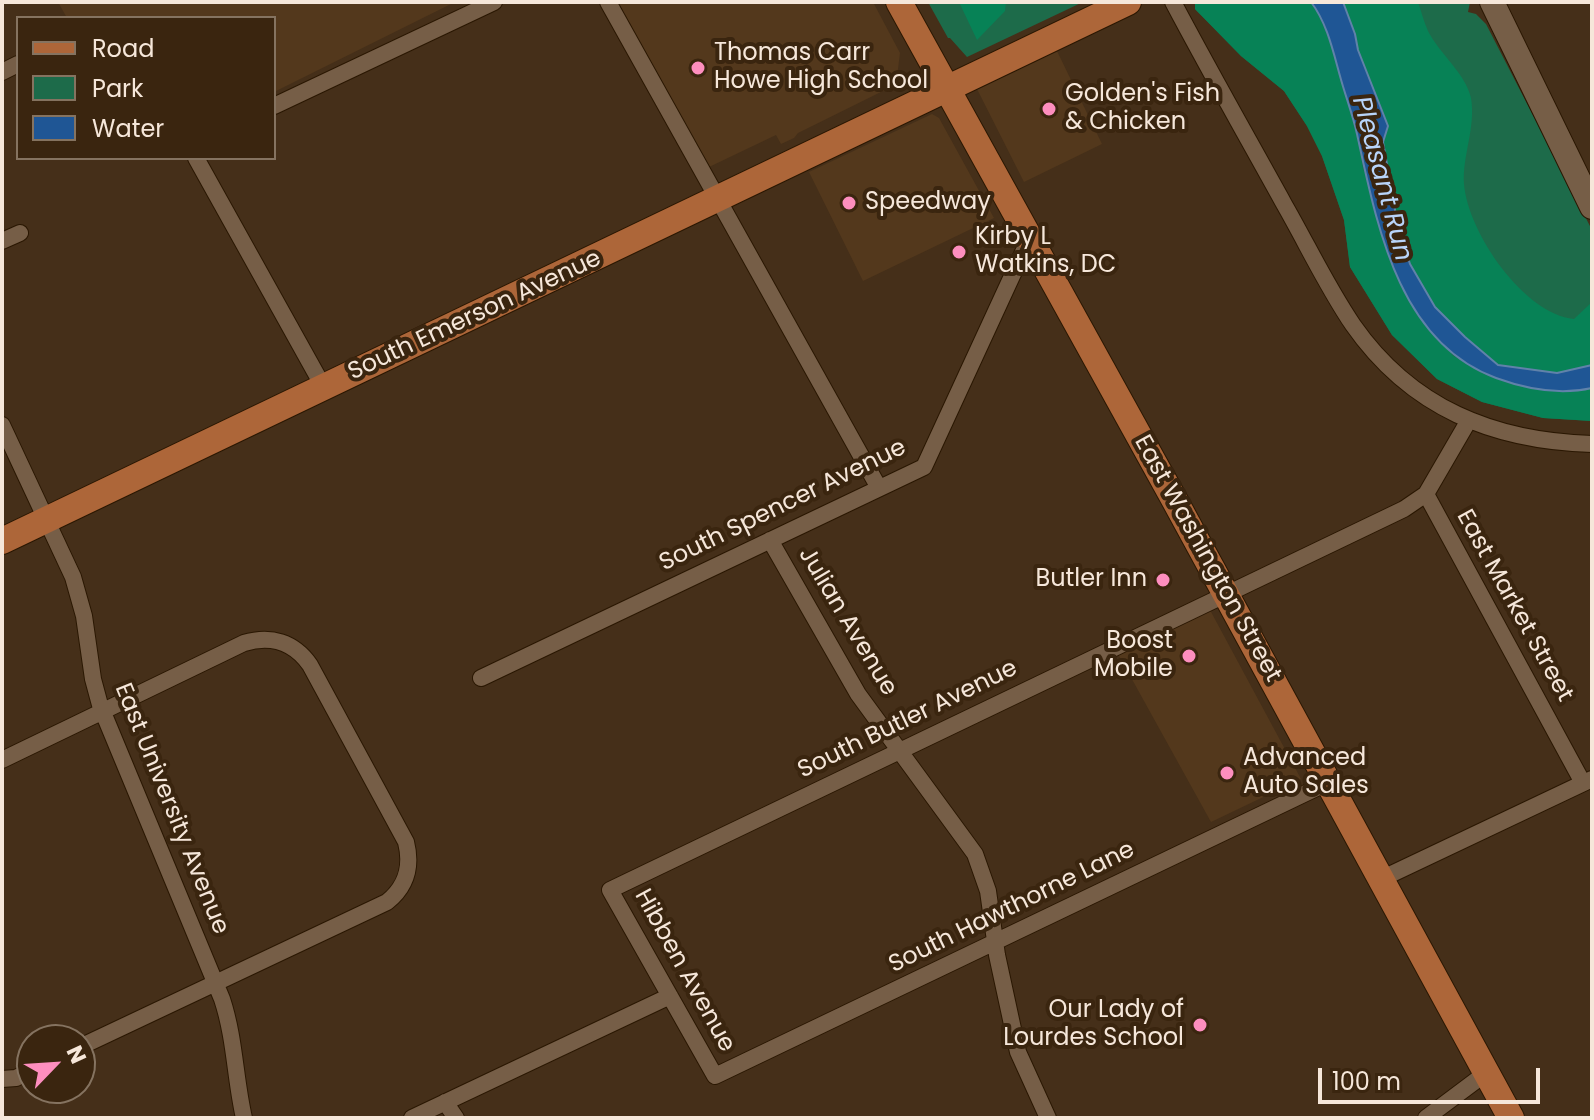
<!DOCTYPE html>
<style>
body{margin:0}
#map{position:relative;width:1594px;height:1120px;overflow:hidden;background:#452f19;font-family:Poppins,sans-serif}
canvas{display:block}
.frame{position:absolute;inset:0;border:4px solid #f6e7da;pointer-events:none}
.legend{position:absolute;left:16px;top:16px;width:260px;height:144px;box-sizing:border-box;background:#3a250f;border:2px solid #857360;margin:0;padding:10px 14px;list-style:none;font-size:24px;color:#f6e7da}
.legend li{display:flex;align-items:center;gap:16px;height:40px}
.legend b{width:40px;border:2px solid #857360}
.north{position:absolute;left:16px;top:1024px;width:80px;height:80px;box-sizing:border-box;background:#3a250f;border:2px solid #857360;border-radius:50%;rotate:65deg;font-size:22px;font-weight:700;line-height:32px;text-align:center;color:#f6e7da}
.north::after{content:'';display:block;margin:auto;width:28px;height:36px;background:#fd8ebe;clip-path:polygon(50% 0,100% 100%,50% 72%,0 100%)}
.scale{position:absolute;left:1318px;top:1068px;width:222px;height:36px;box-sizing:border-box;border:4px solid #f6e7da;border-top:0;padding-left:10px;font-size:24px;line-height:28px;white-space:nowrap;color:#f6e7da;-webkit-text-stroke:6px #3a250f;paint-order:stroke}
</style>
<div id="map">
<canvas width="1594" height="1120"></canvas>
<div class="frame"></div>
<ul class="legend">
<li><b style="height:10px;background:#ad6639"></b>Road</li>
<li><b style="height:22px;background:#1d6b4a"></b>Park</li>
<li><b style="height:22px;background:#1f5695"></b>Water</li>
</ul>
<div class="north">N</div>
<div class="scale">100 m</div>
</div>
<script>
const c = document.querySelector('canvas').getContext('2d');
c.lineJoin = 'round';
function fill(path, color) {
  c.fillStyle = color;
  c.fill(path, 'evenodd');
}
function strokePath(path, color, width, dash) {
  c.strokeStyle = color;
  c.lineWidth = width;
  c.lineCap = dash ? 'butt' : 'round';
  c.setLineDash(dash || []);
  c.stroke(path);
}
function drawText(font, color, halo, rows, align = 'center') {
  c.font = font + ' Poppins,sans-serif';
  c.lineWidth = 8;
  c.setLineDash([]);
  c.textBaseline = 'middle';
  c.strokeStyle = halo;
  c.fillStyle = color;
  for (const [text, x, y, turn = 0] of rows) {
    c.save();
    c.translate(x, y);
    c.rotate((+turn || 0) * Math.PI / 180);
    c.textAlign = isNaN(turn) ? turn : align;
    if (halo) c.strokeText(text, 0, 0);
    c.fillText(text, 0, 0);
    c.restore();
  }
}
const built = new Path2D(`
 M58 2H455L274 92V18H67Z
 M618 2H873L900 53 897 77 893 86 798 133 794 138 781 144 776 135 709 167Z
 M1057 51 1102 144 1024 182 977 89Z
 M932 114 939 118 994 218 863 281 809 172Z
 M1210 610 1301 779 1211 822 1118 654Z`);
const green = new Path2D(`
 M928 2H1083L967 57 950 38H948Z
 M1195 2H1470L1468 12 1476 14 1486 24 1592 230V421L1543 418 1482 402 1437 379 1392 335 1350 267 1344 220 1322 156 1307 126 1284 91 1241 56 1195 9Z`);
const forest = new Path2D(`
 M959 2H1006L1005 11 977 40Z
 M1195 2H1311L1317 10 1332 47 1357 133 1363 169 1452 355 1482 373 1511 384 1564 392 1592 388V421L1543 418 1482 402 1437 379 1392 335 1350 267 1344 220 1322 156 1307 126 1284 91 1241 56 1195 9Z
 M1343 2H1418C1421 11 1424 22 1428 31 1439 53 1466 74 1471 98 1476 128 1462 156 1464 184 1468 233 1524 314 1574 319L1592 302V365L1557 373 1498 365 1465 337 1435 307 1410 264 1398 227 1383 142 1388 126 1358 50 1355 34Z`);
const water = new Path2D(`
 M1311 2H1343L1355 34 1358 50 1388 126 1383 142 1398 227 1410 264 1435 307 1465 337 1498 365 1557 373 1592 365V388C1561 395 1526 389 1496 378 1398 342 1377 225 1357 134 1353 115 1345 95 1340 76 1333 51 1327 23 1311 2Z`);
const minor = new Path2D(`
 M608 2 879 488
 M1173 2C1209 70 1247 137 1284 204 1307 244 1327 287 1353 325 1411 408 1493 441 1592 444
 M2 72 18 64
 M274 106 494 2
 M196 158 324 388
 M2 241 20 233
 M2 425 73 577 84 616 93 679 100 705 222 999C235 1038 235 1079 244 1118
 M1426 494 1583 783
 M770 540 858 694 975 854 988 891 997 955 1018 1052 1048 1118
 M481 678 924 467 1030 237
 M2 760 244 643C271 635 294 642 310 665L406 842C412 866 407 886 387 902L80 1047
 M1329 782 715 1076 610 890 1404 509 1426 494 1469 420
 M1381 879 1592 779
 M2 1079 16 1078 32 1070
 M445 1102 456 1118
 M412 1118 670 996
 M1426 1118 1486 1073`);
const secondary = new Path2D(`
 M1492 2 1592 207`);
const primary = new Path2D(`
 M899 2 1175 501 1511 1118
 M2 541 1128 2`);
const markers = [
 [698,68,8,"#fd8ebe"],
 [1049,109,8,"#fd8ebe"],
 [849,203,8,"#fd8ebe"],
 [959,252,8,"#fd8ebe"],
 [1163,580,8,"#fd8ebe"],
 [1189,656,8,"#fd8ebe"],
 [1227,773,8,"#fd8ebe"],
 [1200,1025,8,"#fd8ebe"]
];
const poiNames = [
 ["Thomas Carr",714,54],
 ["Howe High School",714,82],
 ["Golden's Fish",1065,95],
 ["& Chicken",1065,123],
 ["Speedway",865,203],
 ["Kirby L",975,238],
 ["Watkins, DC",975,266],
 ["Butler Inn",1147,580,"right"],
 ["Boost",1173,642,"right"],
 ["Mobile",1173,670,"right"],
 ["Advanced",1243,759],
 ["Auto Sales",1243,787],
 ["Our Lady of",1184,1011,"right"],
 ["Lourdes School",1184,1039,"right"]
];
const streetNames = [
 ["South Emerson Avenue",475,316,-25],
 ["South Spencer Avenue",783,506,-26],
 ["East Washington Street",1207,559,61],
 ["East Market Street",1514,606,61],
 ["Julian Avenue",847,622,59],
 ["South Butler Avenue",908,720,-26],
 ["East University Avenue",171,809,68],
 ["South Hawthorne Lane",1012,908,-26],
 ["Hibben Avenue",684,971,61]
];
const waterNames = [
 ["Pleasant Run",1381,179,75]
];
fill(built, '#53381c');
fill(green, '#1d6b4a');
fill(forest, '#078256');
fill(water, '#1f5695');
strokePath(water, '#6082aa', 2);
strokePath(minor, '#2a1702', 18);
strokePath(secondary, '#2a1702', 26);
strokePath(primary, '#2a1702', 28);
strokePath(minor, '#765e47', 16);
strokePath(secondary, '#765e47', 24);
strokePath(primary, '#ad6639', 26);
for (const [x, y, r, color] of markers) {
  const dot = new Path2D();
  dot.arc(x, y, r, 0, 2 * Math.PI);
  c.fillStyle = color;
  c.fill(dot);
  strokePath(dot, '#3a250f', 3);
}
drawText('24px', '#f6e7da', '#3a250f', poiNames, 'left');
drawText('24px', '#f6e7da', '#3a250f', streetNames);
drawText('italic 26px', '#b8d4f9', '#3a250f', waterNames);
</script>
